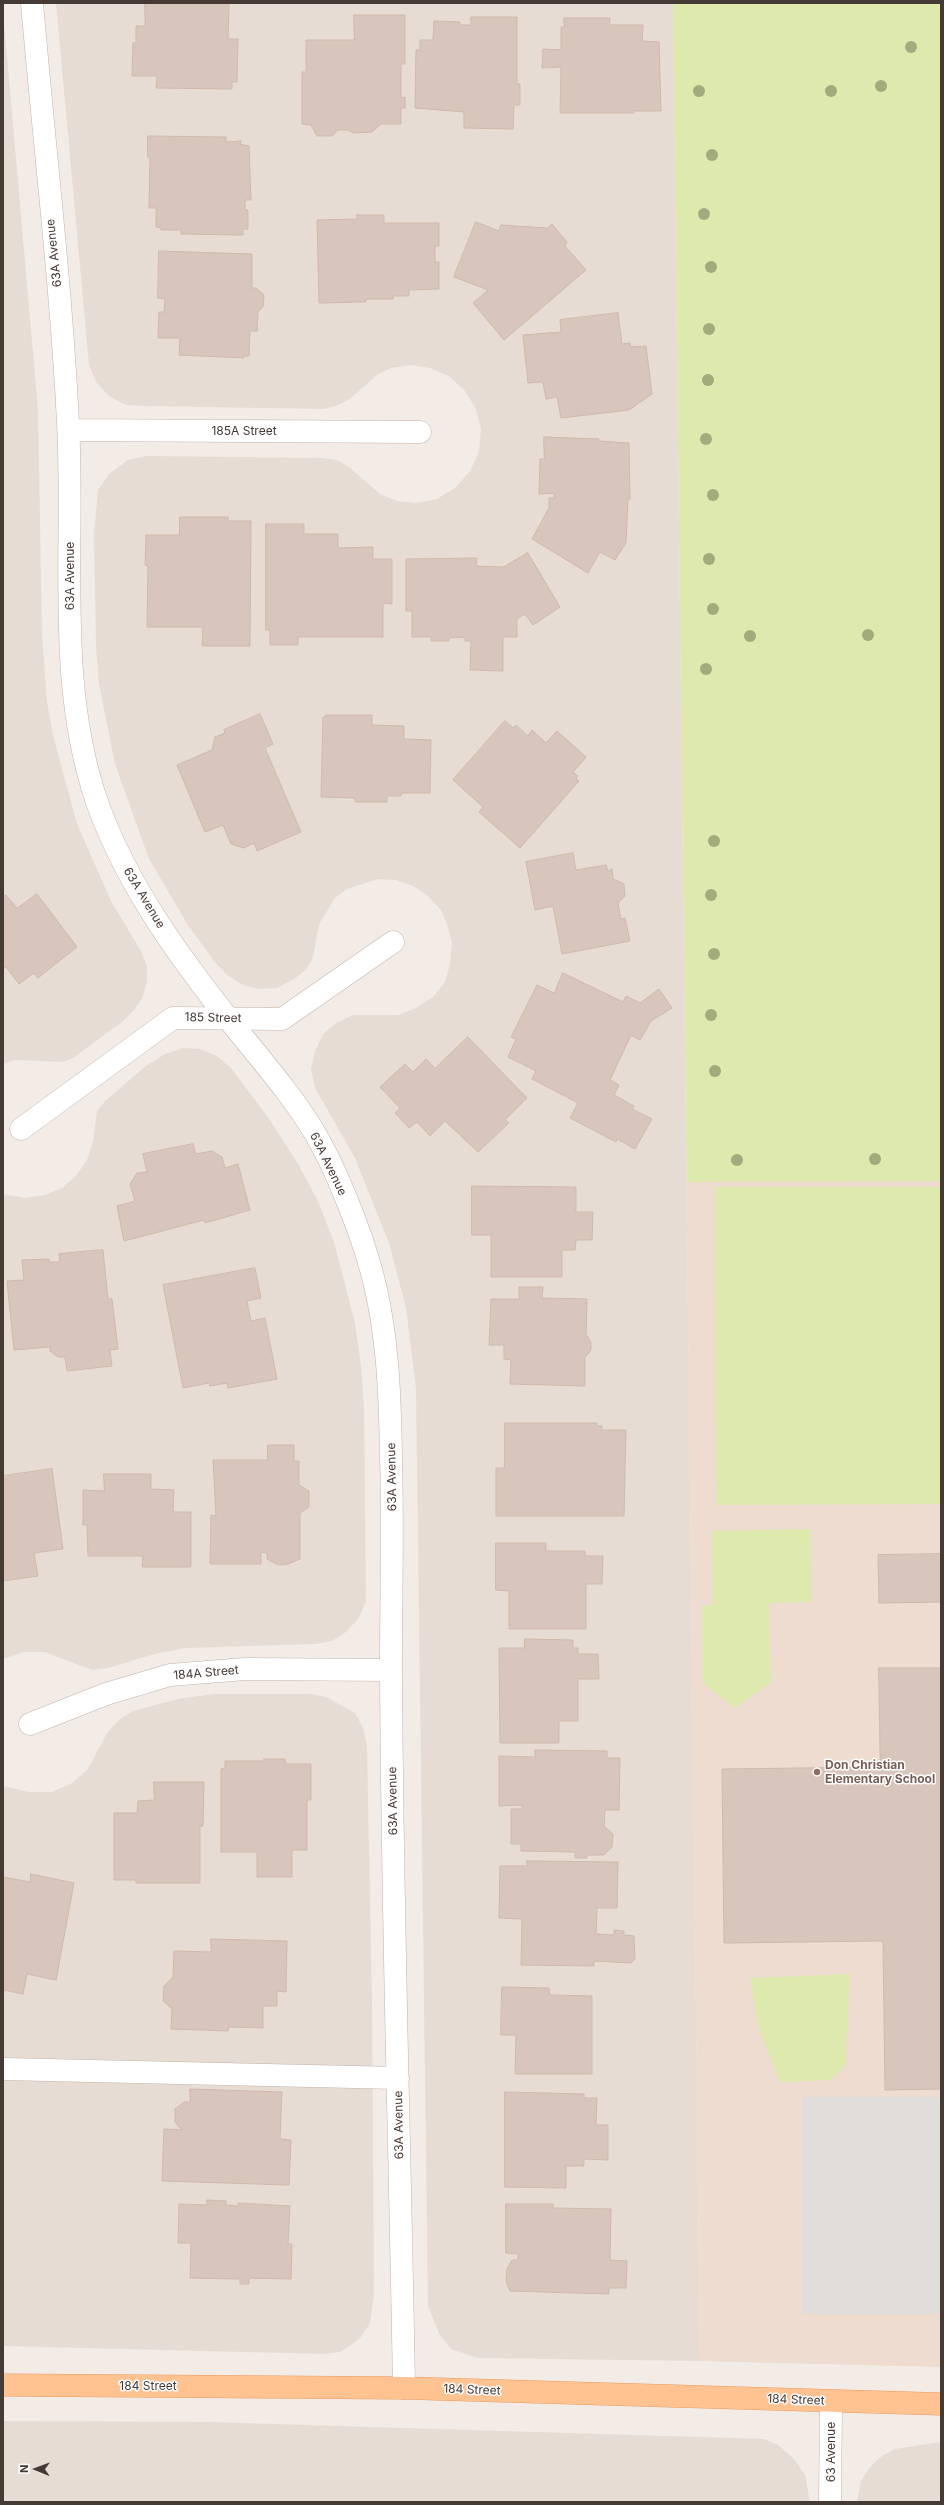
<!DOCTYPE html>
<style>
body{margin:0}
#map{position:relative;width:944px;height:2505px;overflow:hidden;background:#f3ebe5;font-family:Inter,sans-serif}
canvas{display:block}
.frame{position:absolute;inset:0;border:4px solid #463a35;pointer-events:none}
.north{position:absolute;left:16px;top:2449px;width:40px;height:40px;-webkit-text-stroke:3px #fff;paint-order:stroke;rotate:271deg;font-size:11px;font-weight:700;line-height:16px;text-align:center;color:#463a35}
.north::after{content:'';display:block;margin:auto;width:14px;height:18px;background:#463a35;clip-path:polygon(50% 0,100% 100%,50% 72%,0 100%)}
</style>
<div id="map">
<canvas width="944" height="2505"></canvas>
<div class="frame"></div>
<div class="north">N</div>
</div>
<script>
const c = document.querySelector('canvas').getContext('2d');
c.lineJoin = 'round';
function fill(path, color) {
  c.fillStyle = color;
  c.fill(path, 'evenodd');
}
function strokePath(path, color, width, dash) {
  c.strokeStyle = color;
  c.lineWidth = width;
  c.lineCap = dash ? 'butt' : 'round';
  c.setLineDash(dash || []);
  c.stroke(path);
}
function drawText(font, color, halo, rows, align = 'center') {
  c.font = font + ' Inter,sans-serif';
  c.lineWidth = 3;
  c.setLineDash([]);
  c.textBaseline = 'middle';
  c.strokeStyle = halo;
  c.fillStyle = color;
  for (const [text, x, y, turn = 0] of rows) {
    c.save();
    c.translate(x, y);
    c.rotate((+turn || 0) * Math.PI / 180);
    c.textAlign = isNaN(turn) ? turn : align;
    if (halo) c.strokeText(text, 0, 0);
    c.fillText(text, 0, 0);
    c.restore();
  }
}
const residential = new Path2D(`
 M56 3H673L700 2361 477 2358 451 2349 439 2334 428 2306 416 1389 406 1308 389 1243 355 1158 315 1088 311 1069 315 1051 323 1034 336 1023 353 1015H398L416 1008 433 997 445 982 450 964 452 943 447 924 441 910 427 895 413 886 396 880 378 879 347 889 335 898 319 924 313 957 306 970 294 979 277 988 258 989 243 985 227 975 214 961 188 925 149 859 115 764 99 684 96 647 94 533 98 490 109 474 128 460 146 456 322 458 337 460 349 467 380 494 397 501 416 503 437 499 455 488 470 471 479 452 481 429 476 409 465 391 449 376 430 368 411 365 391 368 377 375 352 397 339 405 324 409 144 406 126 405 109 396 96 382 89 365Z
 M3 10 38 410 42 635 47 702 53 735 77 824 111 901 141 951 147 966V981L143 996 135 1009 123 1021 73 1058 63 1062 15 1060 3 1064Z
 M183 1048 200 1049 217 1056 231 1068 270 1120 298 1164 318 1201 334 1242 355 1323 361 1366 364 1407 366 1602 358 1619 346 1632 332 1641 315 1644 186 1648 154 1654 108 1668 92 1670 45 1652H24L3 1659V1194L25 1198 45 1195 62 1188 76 1176 87 1160 93 1142 97 1111 105 1101 146 1066 165 1054Z
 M214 1694H310L326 1697 355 1713 363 1728 367 1746 372 2003 374 2294 370 2323 361 2337 351 2345 340 2352 325 2354 3 2346V1786L29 1792H52L72 1783 88 1769 107 1733 120 1719 133 1711 178 1699Z
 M3 2421 210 2422 764 2439 778 2445 795 2460 805 2475 810 2502H3Z
 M941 2442V2502H857L861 2481 870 2467 882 2456 895 2449Z`);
const education = new Path2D(`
 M673 3H941V2367L700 2361Z`);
const green = new Path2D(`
 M673 3H941V1181L687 1182Z
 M715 1187H941V1504L716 1505Z
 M810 1529 812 1602 769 1603 771 1682 735 1708 703 1683 702 1606 713 1605 712 1531Z
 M850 1974 846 2065 830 2080 780 2082 758 2026 750 1978Z`);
const parking = new Path2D(`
 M802 2097H941V2314H802Z`);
const building = new Path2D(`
 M145 3H229L228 39H238L237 82H232V89L156 88 157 76H132L133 43H136V26H145Z
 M354 15H405V64H401V98L405 97V108H401V124H381L372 132 353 133 349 130H338L332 136H317L311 125 302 124V72H306V40H354Z
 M471 17H517V84H520V105H514L513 129 464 128V112L415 108 416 50H420V40H433L434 21 460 22V25H471Z
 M564 18H610V25H643L642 41 659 42 661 111H634V113H560L561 67 542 68 543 49 561 50V27H564Z
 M148 136 226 137V142L241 141 240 144 249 146 251 200H245V210H248V229H243V235L181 234V230H161V228L156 227V208H149L150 157H148Z
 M357 215H384V223H439V246H435V262H439V289L409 290V296H393V299H366V302L319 303 317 220 357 219Z
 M476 222 499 231 501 225 548 228 552 224 567 242 565 246 586 270 504 340 473 303 488 290 454 277Z
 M159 251 252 254V288H256L264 295 263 307 258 312 257 331H250L249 356H244V358L179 355 180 338H158L159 312H164L165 299 158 298Z
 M618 313 622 344 630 343 631 347 646 346 652 394 629 410 561 418 557 397 546 399 543 382 528 383 523 335 561 332 560 320Z
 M544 437 599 439V441L629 443 630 499H628L626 543 615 560 600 552 588 573 532 539 549 508V498H554V493L539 494 540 459H544Z
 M180 517H228V521H251L250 646H202L203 627H147L148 566 145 565 146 535H179Z
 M266 524H304V534H338V548L373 547V559H392V604L383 603V637H298V645H270V630H266Z
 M528 553 560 607 533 625 525 614 517 619V637H503V671L470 670 471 641H465V637L449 638V641H431V637H412V611H406V559L477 558 476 566 503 567Z
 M260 714 273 744 265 748 301 832 257 851 254 843 244 848 231 844 223 825 205 832 177 765 212 750 215 737 225 733 224 730Z
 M326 715H372V725L404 726V739L431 740 430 793H401V796H387V802H355V798L321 797 323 717H326Z
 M505 721 513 728 516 725 528 736 532 730 546 743 557 731 586 757 573 772 578 776 576 778 579 781 520 848 479 812 483 807 453 780Z
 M573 853 576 870 606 865 608 871 612 869 613 879 624 884 625 896 618 903 621 919 625 918 630 941 562 954 553 906 535 910 526 862Z
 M37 894 77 947 38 978 34 973 19 984 6 967 3 969V897L6 895 17 908Z
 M563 973 623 1002 626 996 640 1003 659 989 672 1008 651 1021 640 1040 631 1035 610 1080 619 1085 614 1095 634 1106 632 1109 652 1119 635 1149 617 1139 616 1142 570 1118 578 1103 532 1079 536 1071 508 1057 516 1039 511 1037 537 985 554 993Z
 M468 1037 527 1098 505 1120 509 1123 478 1152 445 1121 430 1136 417 1122 409 1128 395 1113 400 1108 380 1087 405 1064 413 1072 426 1059 435 1068Z
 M193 1144 196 1154 212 1151 222 1157 225 1168 238 1164 250 1210 205 1223 204 1220 124 1241 117 1206 135 1201 130 1184 137 1173 147 1172 143 1154Z
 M472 1186 576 1187V1212H593L592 1240H576L575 1250H562V1277H491V1235H472Z
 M103 1250 108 1299H112L118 1349 110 1350 112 1366 67 1371 65 1357H58L50 1351V1347L14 1350 7 1281 24 1280 22 1260 49 1259V1262H60L59 1254Z
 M255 1268 261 1298 247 1301 251 1321 265 1318 277 1379 228 1388 227 1383 210 1386 209 1383 183 1388 163 1285Z
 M519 1287H543L542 1298 587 1299 586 1334 591 1343V1350L585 1357V1386L510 1384 511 1360 504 1359V1345H489L491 1299H519Z
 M505 1423H597V1426H602V1430H626L624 1516H496V1468H504Z
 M268 1445H294V1461H299V1485L309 1491V1507L300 1513V1559L288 1564 278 1565 267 1559V1553L261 1552V1564H210L211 1515 216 1516 213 1460H267Z
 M52 1469 63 1549 34 1553 38 1576 3 1581V1476Z
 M104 1474H151V1489L174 1490 173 1512H191V1567H142L143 1556H88L87 1525H83V1490L104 1491Z
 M496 1543H546V1551H585V1556H603L602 1584H586V1629H509V1591L496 1590Z
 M941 1554V1602L879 1603 878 1555Z
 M525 1639 573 1640V1648H578V1654H598L599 1679H578V1721H559V1743H500L499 1648H524Z
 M879 1668H941V2089L885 2090 883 1941 724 1943 722 1769 880 1767Z
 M535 1750 607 1751V1758H620L619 1810H605L604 1826 613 1834 612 1847 604 1855H587V1858H575V1852L521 1851V1844H511V1809H522V1805L499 1806V1756L535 1757Z
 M264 1759H285L286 1764H311V1800H307V1850H292V1877H257V1852H221V1769L225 1768V1761H264Z
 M154 1782H204L203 1826H200V1883H136V1880H114V1813H137L138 1801 154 1800Z
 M527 1861 618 1862 617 1908H597L596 1934 614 1935V1930L624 1931V1935L634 1936 635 1959 631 1963 594 1961V1966L521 1965 522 1919 499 1918 500 1866H527Z
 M31 1874 74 1883 56 1980 27 1974 23 1994 3 1990V1877L30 1882Z
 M211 1939 287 1941 286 1992 277 1991V2006H263V2028L229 2027 228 2031 171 2029 172 2009 163 2001 164 1986 173 1977 174 1951 211 1952Z
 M502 1987 549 1988 550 1995 592 1996V2074H515L516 2035H501Z
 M190 2089 282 2092 280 2139 291 2140 289 2185 162 2181 164 2129 182 2130 175 2122V2109L184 2102H190Z
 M505 2092 584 2094V2098H597L596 2125H608V2160L584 2159V2166H566V2188L505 2187Z
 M207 2200 226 2201V2205L238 2206V2203L290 2206 288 2244H292L291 2279 249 2278V2284H240V2279L190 2278 191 2243H178L179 2204 207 2205Z
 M506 2204H553V2208L611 2209 610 2260 627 2261 626 2288H609V2294L510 2291 506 2281 507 2269 512 2260H518V2254L506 2253Z`);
const minor = new Path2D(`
 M32 3C44 143 61 283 68 423 75 550 55 683 98 805 128 887 180 958 234 1026 262 1061 293 1096 316 1135 337 1171 361 1232 372 1273 388 1333 390 1396 391 1457 393 1528 391 1598 391 1668 392 1908 400 2148 404 2388
 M69 430 420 432
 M21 1129 173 1018 282 1019 393 942
 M30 1724 106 1694 170 1675 245 1669 391 1670
 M3 2069 398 2078
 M830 2502 831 2402`);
const major = new Path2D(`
 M3 2385 404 2388 941 2404`);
const trees = [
 [911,47],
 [881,86],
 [699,91],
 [831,91],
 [712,155],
 [704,214],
 [711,267],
 [709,329],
 [708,380],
 [706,439],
 [713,495],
 [709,559],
 [713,609],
 [868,635],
 [750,636],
 [706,669],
 [714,841],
 [711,895],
 [714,954],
 [711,1015],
 [715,1071],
 [875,1159],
 [737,1160]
];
const markers = [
 [817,1772,4,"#8d6e63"]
];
const streetNames = [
 ["63A Avenue",54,253,-96],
 ["185A Street",244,431],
 ["63A Avenue",70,576,-90],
 ["63A Avenue",144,898,59],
 ["185 Street",213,1018,1],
 ["63A Avenue",328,1164,64],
 ["63A Avenue",392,1477,-91],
 ["184A Street",206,1673,-5],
 ["63A Avenue",393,1801,-91],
 ["63A Avenue",399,2125,-91],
 ["184 Street",148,2386],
 ["184 Street",472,2390,2],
 ["184 Street",796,2400,2],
 ["63 Avenue",831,2452,-90]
];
const educationNames = [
 ["Don Christian",825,1765],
 ["Elementary School",825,1779]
];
fill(residential, '#e7dcd3');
fill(education, '#eddccf');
fill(green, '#dee9ad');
fill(parking, '#e1dddb');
fill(building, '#d8c6bd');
strokePath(building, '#d0b9ad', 1);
strokePath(minor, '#c2b3ab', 23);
strokePath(major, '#e79a60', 23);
strokePath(minor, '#fff', 22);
strokePath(major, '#ffc392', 22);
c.fillStyle = '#a0ac7c';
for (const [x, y] of trees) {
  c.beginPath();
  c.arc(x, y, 6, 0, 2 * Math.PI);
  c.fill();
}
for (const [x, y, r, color] of markers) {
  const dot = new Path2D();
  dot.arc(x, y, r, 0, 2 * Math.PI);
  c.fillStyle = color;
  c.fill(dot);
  strokePath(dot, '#fff', 1.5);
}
drawText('12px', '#463a35', '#fff', streetNames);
drawText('bold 12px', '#785e54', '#fff', educationNames, 'left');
</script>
